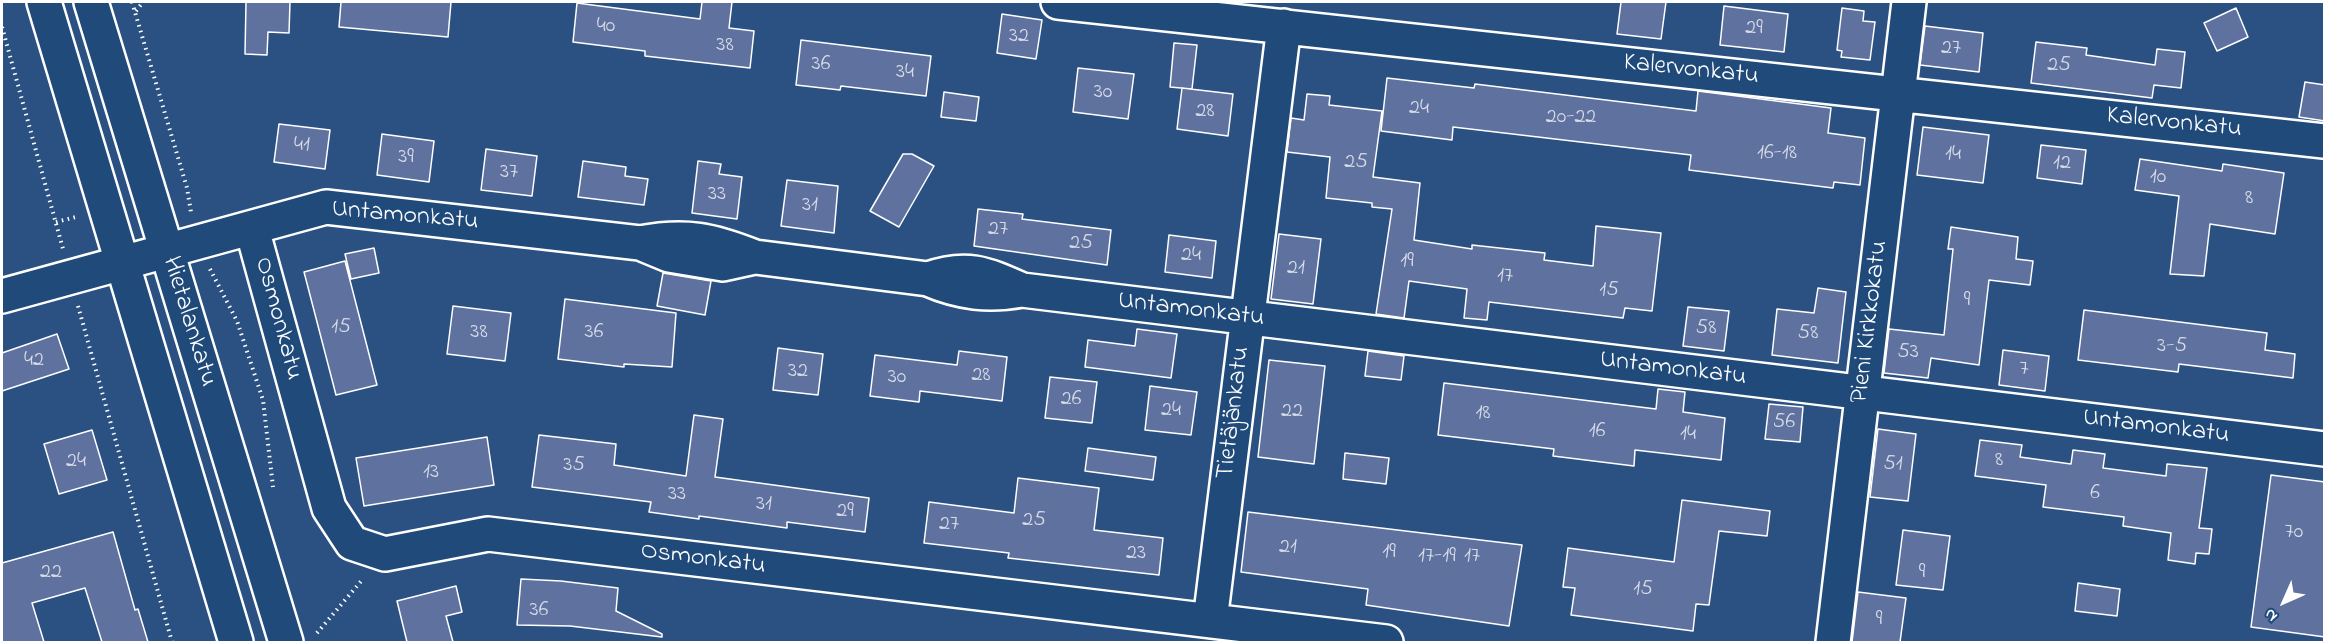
<!DOCTYPE html>
<meta charset="utf-8">
<style>
body{margin:0}
#map{position:relative;width:2326px;height:644px;overflow:hidden;background:#2a5181;font-family:"Indie Flower",sans-serif}
canvas{display:block}
.frame{position:absolute;inset:0;border:3px solid #fff;pointer-events:none}
.north{position:absolute;left:2254px;top:572px;width:60px;height:60px;-webkit-text-stroke:4px #1f4a7a;paint-order:stroke;rotate:225deg;font-size:16px;font-weight:700;line-height:24px;text-align:center;color:#fff}
.north::after{content:'';display:block;margin:auto;width:21px;height:27px;background:#fff;clip-path:polygon(50% 0,100% 100%,50% 72%,0 100%)}
</style>
<div id="map">
<canvas width="2326" height="644"></canvas>
<div class="frame"></div>
<div class="north">N</div>
</div>
<script>
const c = document.querySelector('canvas').getContext('2d');
c.lineJoin = 'round';
function fill(path, color) {
  c.fillStyle = color;
  c.fill(path, 'evenodd');
}
function strokePath(path, color, width, dash) {
  c.strokeStyle = color;
  c.lineWidth = width;
  c.lineCap = dash ? 'butt' : 'round';
  c.setLineDash(dash || []);
  c.stroke(path);
}
function drawText(font, color, halo, rows, align = 'center') {
  c.font = font + ' "Indie Flower",sans-serif';
  c.lineWidth = 4.5;
  c.setLineDash([]);
  c.textBaseline = 'middle';
  c.strokeStyle = halo;
  c.fillStyle = color;
  for (const [text, x, y, turn = 0] of rows) {
    c.save();
    c.translate(x, y);
    c.rotate((+turn || 0) * Math.PI / 180);
    c.textAlign = isNaN(turn) ? turn : align;
    if (halo) c.strokeText(text, 0, 0);
    c.fillText(text, 0, 0);
    c.restore();
  }
}
const building = new Path2D(`
 M246 2H290L289 33 268 32 267 55 245 54Z
 M341 2H451L448 37 339 27Z
 M702 2H732L729 28 754 31 750 68 645 56V51L573 42 577 3 700 19Z
 M1621 2H1666L1661 39 1617 34Z
 M1724 6 1788 14 1784 52 1720 45Z
 M1842 8 1864 11 1863 21 1875 22 1870 60 1841 57 1842 51 1837 50Z
 M2236 8 2248 37 2217 51 2204 23Z
 M1002 14 1042 20 1036 59 997 53Z
 M1925 26 1983 33 1979 72 1920 65Z
 M801 40 931 56 926 96 841 86 840 90 796 85Z
 M2036 42 2087 48 2086 55 2155 65 2157 49 2185 52 2181 88 2154 85 2152 98 2031 83Z
 M1174 43 1197 45 1192 89 1170 87Z
 M1078 68 1134 74 1128 119 1073 112Z
 M1387 78 1474 88 1475 84 1696 111 1698 91 1831 108 1828 133 1865 138 1860 185 1834 182 1833 188 1689 170 1691 155 1453 127 1452 140 1381 131Z
 M2305 82 2325 85V121L2299 117Z
 M1182 88 1233 94 1228 136 1177 129Z
 M944 92 979 97 976 121 941 117Z
 M1307 94 1330 96 1329 105 1382 111 1373 177 1420 183 1414 240 1472 249V245L1545 253 1544 260 1593 266 1596 226 1661 233 1652 311 1625 308 1623 318 1489 302 1487 320 1464 318 1467 289 1409 281 1404 318 1376 314 1392 209 1372 207V203L1326 198 1330 157 1287 152 1291 118 1304 120Z
 M279 124 330 130 325 169 274 162Z
 M1923 127 1989 135 1983 183 1917 175Z
 M382 134 434 141 429 182 377 175Z
 M2041 145 2086 150 2082 184 2037 178Z
 M486 149 537 156 532 196 481 190Z
 M903 154H912L934 166 899 227 870 211Z
 M2140 159 2222 171 2223 164 2284 173 2275 234 2210 224 2204 276 2170 274 2179 196 2135 190Z
 M583 161 626 167 625 176 648 179 644 205 578 197Z
 M698 161 721 164 719 174 742 177 737 219 692 213Z
 M787 180 838 186 834 233 781 226Z
 M978 209 1023 214 1022 219 1111 230 1107 265 974 246Z
 M1951 227 2018 237 2016 259 2033 261 2030 285 1989 280 1979 365 1931 358 1928 378 1884 373 1889 329 1944 335 1953 249H1948Z
 M1279 234 1321 239 1313 304 1271 299Z
 M1169 235 1216 241 1212 278 1165 272Z
 M374 248 379 273 351 279 345 254Z
 M345 261 377 385 336 395 304 272Z
 M663 273 711 281 705 315 657 306Z
 M1818 288 1846 292 1838 363 1772 355 1777 309 1814 313Z
 M565 299 676 313 672 367 624 364V367L558 359Z
 M453 306 511 313 505 361 447 354Z
 M1688 307 1729 311 1724 351 1683 346Z
 M2084 310 2267 333 2265 350 2295 354 2293 378 2179 364 2178 372 2078 360Z
 M1137 329 1177 334 1171 378 1085 367 1088 340 1135 346Z
 M57 334 69 369 2 391V353Z
 M778 348 823 354 818 395 773 390Z
 M2003 350 2049 356 2045 391 1999 385Z
 M959 351 1007 357 1002 401 920 391 919 402 870 396 875 355 957 365Z
 M1368 351 1404 356 1401 380 1365 376Z
 M1269 360 1325 366 1314 464 1258 457Z
 M1050 377 1097 382 1092 423 1045 418Z
 M1444 383 1656 409 1658 389 1685 392 1683 412 1725 418 1721 460 1635 450 1634 466 1553 456 1554 449 1438 435Z
 M1150 386 1197 392 1191 435 1145 430Z
 M1769 404 1803 407 1800 442 1765 439Z
 M694 415 723 419 715 477 869 498 865 532 787 522V528L699 516V519L649 512 651 502 532 487 539 435 616 444 614 465 686 476Z
 M1878 429 1916 434 1908 501 1870 497Z
 M92 430 107 480 59 494 44 444Z
 M487 437 494 485 364 506 356 458Z
 M1980 440 2022 445 2020 457 2071 464 2073 450 2105 454 2103 468 2166 476 2167 464 2207 468 2199 528 2212 529 2209 554 2196 553 2195 564 2168 560 2171 533 2123 526 2124 517 2043 507 2046 485 1975 476Z
 M1088 448 1156 457 1153 480 1085 471Z
 M1345 453 1389 458 1386 484 1343 479Z
 M2271 475 2325 482V637L2251 627Z
 M1018 478 1099 488 1094 530 1163 538 1159 575 1008 558 1009 553 924 543 929 502 1014 513Z
 M1682 500 1770 511 1767 536 1719 531 1709 605 1696 604 1693 631 1571 615 1575 588 1563 587 1568 548 1674 562Z
 M1248 512 1522 545 1509 626 1366 605 1368 589 1241 572Z
 M1903 530 1950 536 1943 590 1896 585Z
 M113 532 135 610 138 609 148 642H102L85 588 32 603 44 642H2V563Z
 M521 579 561 581 618 588 616 611 662 634V637L570 626 517 625Z
 M2078 583 2120 589 2117 616 2075 611Z
 M456 586 462 612 446 616 453 642H407L397 601Z
 M1858 592 1906 598 1900 642H1852Z`);
const path = new Path2D(`
 M132 2 187 188 191 212
 M136 11 143 2
 M2 27 63 249
 M56 222 76 217
 M210 269 237 321 263 400 273 487
 M78 306 172 642
 M317 633 363 579`);
const minor = new Path2D(`
 M1058 2 2324 141
 M252 229 329 508 352 543 385 554 488 534 1386 642
 M755 257 928 279C960 293 989 296 1022 290 986 274 967 265 928 279
 M1022 290 2324 449
 M2 296 326 207 640 243 669 255 723 264 755 257C712 240 686 234 640 243
 M1210 621 1284 26
 M1833 642 1909 2`);
const secondary = new Path2D(`
 M44 2 236 642
 M91 2 286 642`);
const numberNames = [
 ["40",606,27],
 ["29",1754,29],
 ["32",1019,37],
 ["38",725,46],
 ["27",1951,49],
 ["36",821,65],
 ["25",2059,66],
 ["34",905,73],
 ["30",1103,93],
 ["24",1419,109],
 ["28",1205,112],
 ["20-22",1571,118],
 ["41",302,146],
 ["16-18",1777,154],
 ["14",1953,155],
 ["39",406,158],
 ["25",1356,163],
 ["12",2062,164],
 ["37",509,173],
 ["10",2158,178],
 ["33",717,195],
 ["8",2249,199],
 ["31",810,206],
 ["27",998,230],
 ["25",1081,244],
 ["24",1191,256],
 ["19",1407,262],
 ["21",1296,269],
 ["17",1505,277],
 ["15",1609,291],
 ["9",1967,301],
 ["15",341,328],
 ["58",1706,329],
 ["38",479,333],
 ["36",594,333],
 ["58",1808,334],
 ["3-5",2172,347],
 ["53",1908,353],
 ["42",34,361],
 ["7",2024,370],
 ["32",798,372],
 ["28",981,376],
 ["30",897,378],
 ["26",1071,400],
 ["24",1171,411],
 ["22",1292,412],
 ["18",1483,414],
 ["56",1784,423],
 ["16",1597,432],
 ["14",1688,435],
 ["8",1999,461],
 ["24",76,462],
 ["51",1893,465],
 ["35",574,466],
 ["13",431,473],
 ["6",2095,494],
 ["33",677,495],
 ["31",764,505],
 ["29",845,512],
 ["25",1034,521],
 ["27",949,525],
 ["70",2294,533],
 ["21",1288,548],
 ["19",1389,553],
 ["23",1136,554],
 ["17-19",1437,557],
 ["17",1472,557],
 ["22",51,573],
 ["9",1922,573],
 ["15",1643,590],
 ["36",539,611],
 ["9",1879,620]
];
const streetNames = [
 ["Kalervonkatu",1691,71,6],
 ["Kalervonkatu",2174,124,6],
 ["Untamonkatu",405,217,5],
 ["Untamonkatu",1191,311,7],
 ["Osmonkatu",277,319,75],
 ["Hietalankatu",188,322,73],
 ["Pieni Kirkkokatu",1871,322,-83],
 ["Untamonkatu",1673,370,7],
 ["Tietäjänkatu",1235,413,-83],
 ["Untamonkatu",2156,428,7],
 ["Osmonkatu",703,560,7]
];
fill(building, '#5f719f');
strokePath(building, '#fff', 1.5);
strokePath(minor, '#fff', 38);
strokePath(secondary, '#fff', 38);
strokePath(path, '#fff', 4, [1.5, 4.5]);
strokePath(minor, '#1f4a7a', 33);
strokePath(secondary, '#1f4a7a', 33);
drawText('22px', '#d7dce7', null, numberNames);
drawText('26px', '#fff', '#1f4a7a', streetNames);
</script>
